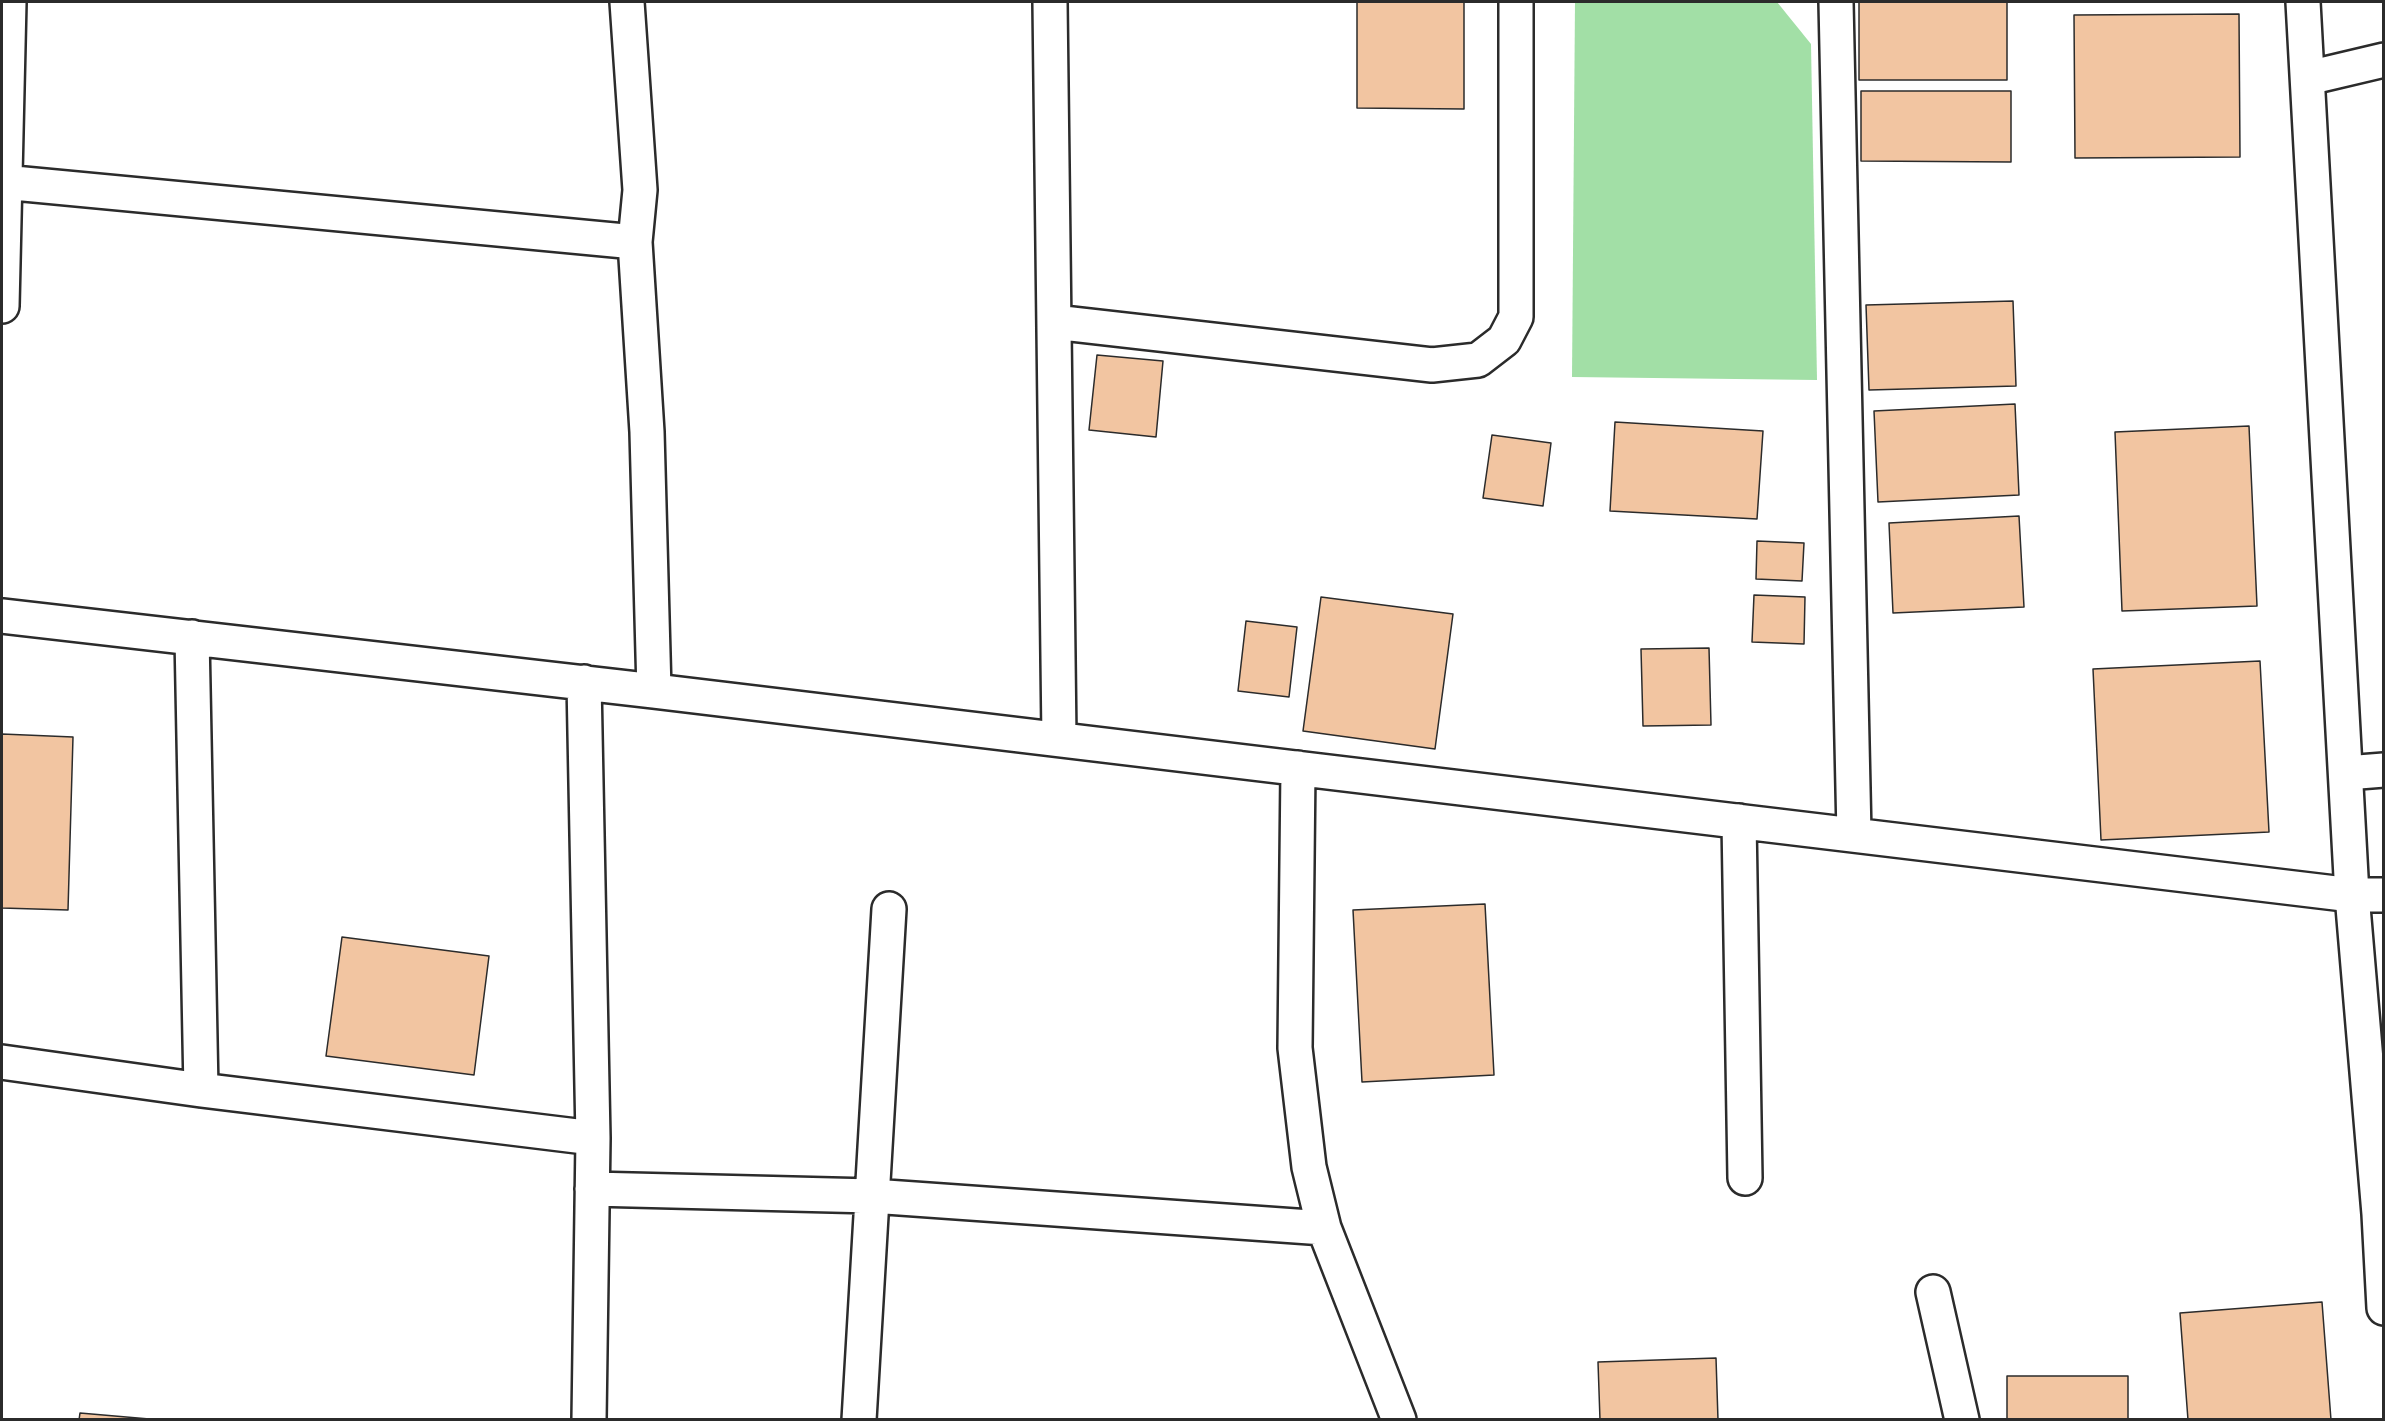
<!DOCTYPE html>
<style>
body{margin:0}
#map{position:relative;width:2385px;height:1421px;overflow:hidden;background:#fff;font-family:"Balsamiq Sans",sans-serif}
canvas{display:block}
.frame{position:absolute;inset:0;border:3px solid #2b2b2b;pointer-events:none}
</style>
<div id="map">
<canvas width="2385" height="1421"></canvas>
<div class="frame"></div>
</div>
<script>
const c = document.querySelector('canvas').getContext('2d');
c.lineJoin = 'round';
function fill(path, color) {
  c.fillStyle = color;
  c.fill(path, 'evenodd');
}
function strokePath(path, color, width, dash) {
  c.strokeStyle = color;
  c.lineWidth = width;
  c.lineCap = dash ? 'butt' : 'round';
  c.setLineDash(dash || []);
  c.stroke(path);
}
const green = new Path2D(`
 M1575 2H1777L1811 44 1817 380 1572 377Z`);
const building = new Path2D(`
 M1357 2H1464V109L1357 108Z
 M1859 2H2007V80H1859Z
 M2239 14 2240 157 2075 158 2074 15Z
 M1861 91H2011V162L1861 161Z
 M2013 301 2016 386 1869 390 1866 305Z
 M1097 355 1163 361 1156 437 1089 430Z
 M2015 404 2019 495 1878 502 1874 411Z
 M1615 422 1763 431 1757 519 1610 511Z
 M2249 426 2257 606 2122 611 2115 432Z
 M1492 435 1551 443 1543 506 1483 498Z
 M2019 516 2024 607 1893 613 1889 523Z
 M1757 541 1804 543 1802 581 1756 579Z
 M1754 595 1805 597 1804 644 1752 642Z
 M1321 597 1453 614 1435 749 1303 731Z
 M1246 621 1297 627 1289 697 1238 691Z
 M1709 648 1711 725 1643 726 1641 649Z
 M2260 661 2269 832 2101 840 2093 669Z
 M2 734 73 737 68 910 2 908Z
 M1485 904 1494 1075 1362 1082 1353 910Z
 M342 937 489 956 474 1075 326 1056Z
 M2322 1302 2331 1420H2188L2180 1313Z
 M1716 1358 1718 1420H1600L1598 1362Z
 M2007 1376H2128V1420H2007Z
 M80 1413 161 1420H79Z`);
const street = new Path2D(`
 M627 2 640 190 635 242 647 432 654 691
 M1050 2 1059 739
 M1836 2 1854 835
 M2308 78 2384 60
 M3 182 635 242
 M2 306 9 2
 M1054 322 1432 365 1478 360 1504 340 1516 317V2
 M2 616 654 691 2352 895H2384
 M192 637 201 1090
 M584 682 593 1138 589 1420
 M1298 768 1295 1048 1309 1167 1324 1228 1399 1420
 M2346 773 2384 770
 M1739 821 1745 1178
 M2 1062 201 1090 593 1138
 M592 1189 872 1196 1324 1228
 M1933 1292 1962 1420
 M859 1420 889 909`);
const secondary = new Path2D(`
 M2303 2 2352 895 2379 1214 2384 1308`);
fill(green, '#a2dfa6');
fill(building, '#f2c5a1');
strokePath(building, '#2b2b2b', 1.5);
strokePath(street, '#2b2b2b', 38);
strokePath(secondary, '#2b2b2b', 38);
strokePath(street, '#fff', 33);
strokePath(secondary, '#fff', 33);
</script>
